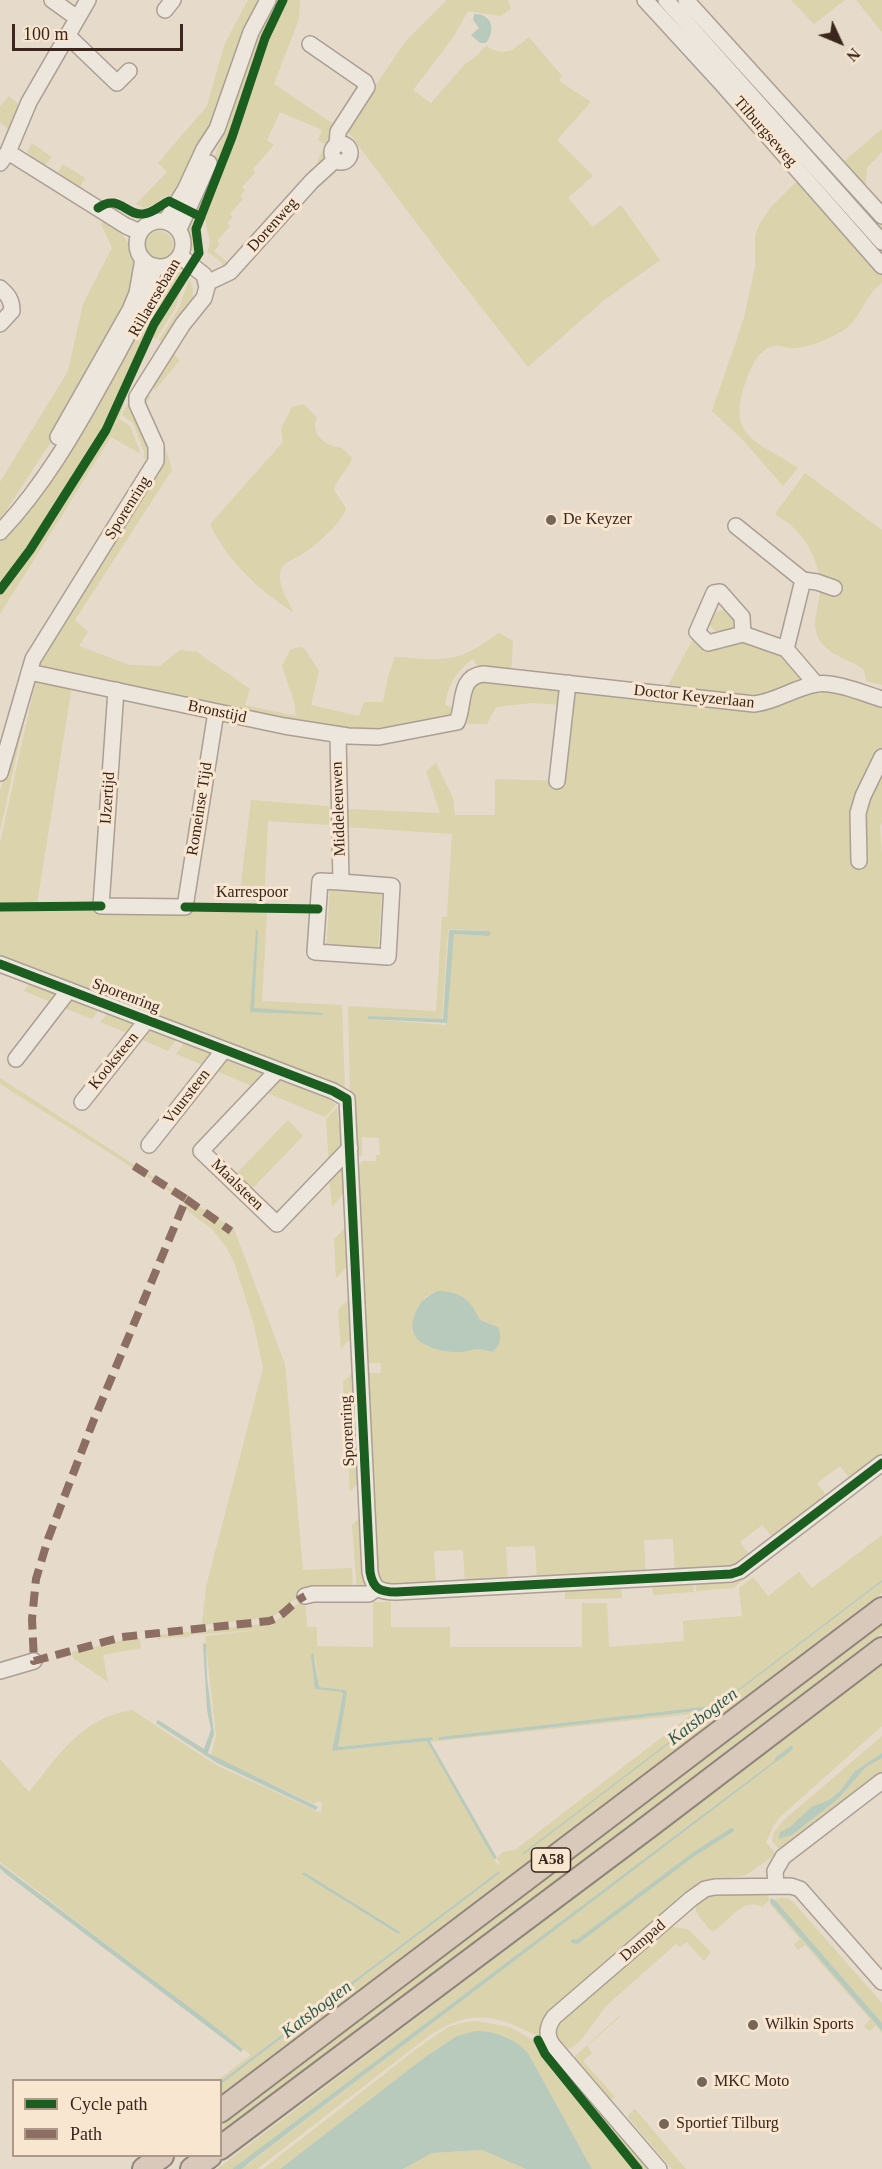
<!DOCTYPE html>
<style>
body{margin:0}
#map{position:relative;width:882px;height:2169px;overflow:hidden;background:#e6dacb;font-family:Georgia,serif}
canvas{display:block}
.legend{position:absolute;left:12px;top:2079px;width:210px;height:78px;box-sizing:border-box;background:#f8e6d0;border:2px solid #ac9988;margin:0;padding:8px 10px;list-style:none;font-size:18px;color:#3a261c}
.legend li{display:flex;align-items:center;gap:12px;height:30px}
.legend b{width:30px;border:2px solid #ac9988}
.north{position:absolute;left:810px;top:12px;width:60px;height:60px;-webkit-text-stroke:4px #f8e6d0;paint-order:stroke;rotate:134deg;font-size:16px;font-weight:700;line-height:24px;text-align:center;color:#3a261c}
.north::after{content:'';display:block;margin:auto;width:21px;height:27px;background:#3a261c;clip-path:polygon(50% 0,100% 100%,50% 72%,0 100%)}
.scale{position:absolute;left:12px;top:24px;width:171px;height:27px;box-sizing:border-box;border:3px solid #3a261c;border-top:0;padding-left:8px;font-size:18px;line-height:21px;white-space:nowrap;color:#3a261c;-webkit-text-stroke:4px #f8e6d0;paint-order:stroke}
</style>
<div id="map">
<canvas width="882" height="2169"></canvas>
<ul class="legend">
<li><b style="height:8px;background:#1b5e20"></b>Cycle path</li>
<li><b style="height:8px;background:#8d6e63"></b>Path</li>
</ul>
<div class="north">N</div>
<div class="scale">100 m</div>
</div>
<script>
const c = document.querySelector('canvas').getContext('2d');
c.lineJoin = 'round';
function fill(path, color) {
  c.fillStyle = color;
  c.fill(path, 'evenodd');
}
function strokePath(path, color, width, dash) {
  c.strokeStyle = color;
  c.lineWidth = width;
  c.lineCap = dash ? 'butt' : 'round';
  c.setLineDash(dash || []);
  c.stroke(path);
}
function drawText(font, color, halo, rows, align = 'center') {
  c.font = font + ' Georgia,serif';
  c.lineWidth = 6;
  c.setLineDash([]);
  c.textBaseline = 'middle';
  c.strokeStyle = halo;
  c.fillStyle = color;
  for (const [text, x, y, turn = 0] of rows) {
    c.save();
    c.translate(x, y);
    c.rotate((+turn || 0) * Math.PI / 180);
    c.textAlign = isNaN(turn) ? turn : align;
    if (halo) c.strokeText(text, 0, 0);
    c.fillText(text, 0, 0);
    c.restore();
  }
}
const green = new Path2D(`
 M248 0H261L218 111 175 196H166L154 205 144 208 136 204 167 172 158 163 207 106 225 43Z
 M275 0H280L260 44 232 131 200 211 194 207 224 133 254 43Z
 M286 0H300L299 19 274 84 338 127 325 158 312 175 325 144 318 140 322 130 280 112 267 140 274 145 253 169 255 173 242 187 245 190 240 197 243 199 230 214 233 217 227 223 230 226 217 241 220 244 214 251 230 265 226 268 218 259 207 252C215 238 202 229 207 214L205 213 234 140 266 44Z
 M447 0H508L511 9 501 16 468 11 452 39 413 90 431 103 465 64 473 59 486 46C508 58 512 50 529 37L562 76 559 81 591 102 557 140 593 176 568 198 593 227 621 205 660 260 603 301 528 367 448 265 346 129 405 42Z
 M791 0H845L814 24Z
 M856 0H882V32Z
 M739 66 882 225V232L736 68Z
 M9 96 20 106 10 131 0 122V106Z
 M882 129V152L867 168 865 189 842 163Z
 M32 143 52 157 44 167 32 159 33 157 27 152Z
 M63 164 85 178 79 189 56 175Z
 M800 178 882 275V283C863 296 862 320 842 331 829 339 810 347 795 348 786 349 777 343 768 348 756 355 750 369 746 381 725 438 758 441 798 468L783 486 742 439 712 411 744 318 755 266V236L759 225 770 208Z
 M191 215 197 219C190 235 198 240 196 254 181 243 186 230 191 215Z
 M104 219C131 242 136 246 136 284L58 431 0 520V482L68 371 83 304 112 248 101 224Z
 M145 245a14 14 0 1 1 28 0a14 14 0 1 1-28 0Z
 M171 270 183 273 149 328 107 424 47 520 0 587V542L19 518 158 277Z
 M189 279C203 302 177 325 164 344L159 340 179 308Z
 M183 282 176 307 156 339 151 336Z
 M173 353 180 360 155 390 152 385Z
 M145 395 151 396 146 404 164 443 172 470 75 620 88 632 79 646 130 665 160 666 180 650 197 652 250 689 245 705 296 716 294 701 282 666 290 650 299 647 304 648 319 671 311 705 359 716 364 702H383L388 677 395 657C416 658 442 662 462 655 475 650 487 641 499 633L513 641 511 674 480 670 473 659C456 672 448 684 445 705L453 708 455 715 398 729 345 732 40 667V657L159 468 143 405Z
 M123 403H124L119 419 130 426 141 454 111 437 0 614V596L60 510 113 424Z
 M127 404 130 405 152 451 148 461 143 457 145 454 133 423 122 415Z
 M304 404 317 418C309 435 327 447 342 448L352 458C348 471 337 477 334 490L346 508C343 522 314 547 301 555 292 560 279 564 280 577 280 589 289 601 293 612 260 591 227 561 210 524L283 442 281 429 292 407Z
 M805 473 882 530V685L866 681 864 670C850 659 828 656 819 639 811 625 818 609 820 594 823 571 810 543 794 528 788 522 781 519 775 514Z
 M725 609 736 618 733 629C722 635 717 634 709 625L716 612Z
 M740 640 789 657 805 678 763 696 667 687 692 641 708 650Z
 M36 679 72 685 37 904H0V843Z
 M33 680 0 831V791Z
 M475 680 563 686 564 705 532 703 496 707 487 724H467L470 686Z
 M571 691 757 712C778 709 796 693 816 691 835 690 864 702 882 706V823L880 826 882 856V1457L851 1480 840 1466 817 1483 828 1498 774 1539 762 1525 740 1542 751 1557 738 1567 675 1573 673 1539 644 1540 646 1575 537 1580 535 1546 506 1547 508 1582 465 1584 463 1550 434 1551 436 1586C416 1587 391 1593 377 1576L365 1373H381V1363H365L356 1173 362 1161H376V1155H380L379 1138 362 1137V1156H355L352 1094 350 1092 348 1006 436 1011 442 917 447 916 452 834 346 827V809L440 813 426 771 436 763 453 798 455 815H495V781L497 779 560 781ZM448 929 490 931 491 934 489 936 454 934 446 1025 368 1019V1016L442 1019ZM438 1291C458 1291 472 1302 480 1320L498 1327 492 1352 480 1349 426 1346 412 1331 425 1297Z
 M251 800 329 806V825L268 821 264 901 239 900Z
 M330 887 382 890 378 952 326 949Z
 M0 910 267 912 262 1001 342 1005 345 1090 0 958Z
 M29 984 59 996 53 1003 24 991Z
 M69 1000 98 1011 92 1019 62 1007Z
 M107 1014 137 1025 130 1034 100 1022Z
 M145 1029 176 1040 168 1051 138 1038Z
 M184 1043 214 1055 205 1066 176 1054Z
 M223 1059 267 1075 256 1088 214 1070Z
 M0 1078 234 1229 285 1364 303 1570 352 1568 353 1591 305 1594 292 1601 283 1610 272 1617 202 1625 206 1587 263 1368 254 1325 234 1262 226 1247 212 1229 188 1211 181 1198 0 1084Z
 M277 1079 331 1100 336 1105 325 1117 265 1092Z
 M337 1107 342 1150 329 1164 326 1119Z
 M288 1120 303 1136 250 1191 234 1176Z
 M342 1163 343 1194 332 1207 329 1176Z
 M345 1228 347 1267 336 1278 334 1239Z
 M348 1300 350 1339 341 1349 338 1310Z
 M352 1373 354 1412 345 1420 343 1382Z
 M359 1450 361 1480 350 1492 348 1459 356 1451Z
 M359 1518 361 1568H365L366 1591H357L352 1525Z
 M882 1535V1580L524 1854 882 1582V1593L221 2094V2084L500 1873 499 1871 221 2081 218 2080 251 2055 0 1862V1759L29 1792C59 1755 81 1718 132 1710L216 1765 321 1813 322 1803 318 1801 314 1804 211 1755 216 1736 205 1636 268 1629 190 1635V1637L160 1638V1640H158L157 1635 273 1623 305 1598 307 1627H317V1646L373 1647V1602H391V1627H450V1647H582V1603H607L609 1647 684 1641 683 1621 742 1616 739 1588 753 1577 768 1596 799 1572 812 1588ZM315 1655 319 1687 345 1690 338 1747 432 1737 430 1742 438 1741 692 1714 515 1850 503 1852 497 1858 500 1864 498 1865 427 1741 333 1751 332 1750 343 1694 342 1692 315 1689ZM710 1706 706 1710 438 1739 439 1737ZM304 1872 399 1932H400L397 1934 303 1874Z
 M765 1558 768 1561 733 1588 696 1591 695 1581Z
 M693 1582 694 1592 653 1595 652 1584Z
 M621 1586 622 1598 565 1599V1589Z
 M882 1625V1633L221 2134V2126Z
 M136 1637 140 1639 141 1648 103 1655 108 1682 73 1658 72 1652Z
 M882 1665V1726L780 1817 774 1825 766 1842 776 1854 746 1875 698 1884 543 2020 539 2037C497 2015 472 2008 430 2035L257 2169H242L781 1756 232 2169H217Z
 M882 1736V1753L855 1771 840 1791 829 1800 811 1807 790 1827 780 1832 778 1838 792 1835 837 1800 866 1767 882 1758V1776L781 1851 772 1841 774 1832 784 1820Z
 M768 1891 769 1901 762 1907C744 1896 728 1922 714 1931L709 1929 696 1912V1903L710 1892Z
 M780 1898H787L793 1902 882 2003V2023L775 1900Z
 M770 1902 882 2031V2033L876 2026 869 2031 864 2026 870 2019 805 1945 798 1950 794 1945 800 1939 769 1903Z
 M671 1927 688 1929 711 1952 704 1961 687 1942 680 1947 676 1944 606 2006 581 2040 573 2047 567 2049C555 2043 554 2037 555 2025L664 1930Z
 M619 2016 620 2017 587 2046 592 2053 583 2061 615 2097 609 2101 575 2061V2056Z
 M477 2021 509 2027 544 2046 613 2124 608 2128 570 2081 568 2082 635 2169H592L528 2053 506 2036 475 2031 457 2036 425 2057 280 2169H263L419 2047 448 2027 467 2022Z
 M635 2109 686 2169H672L632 2122 627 2116Z
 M616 2127 647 2166 646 2169H640L610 2131Z
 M482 2150 526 2169H403L432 2153Z`);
const water = new Path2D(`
 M474 14C492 13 496 31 486 43H480L471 35 479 28 473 20Z
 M256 930 258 931 254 1008 323 1013V1015L250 1012Z
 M449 930 490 931 491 934 489 936 454 934 447 1023 368 1019V1016L443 1019Z
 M438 1291C460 1291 471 1300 480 1320L498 1327C502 1336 501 1346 492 1352 488 1351 483 1349 478 1349 471 1349 463 1353 455 1352 435 1351 405 1343 414 1317 419 1302 425 1297 438 1291Z
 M882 1580V1582L524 1854 523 1853Z
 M203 1643 206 1644 207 1677 214 1734 208 1753 318 1807 316 1810 217 1763 156 1723 158 1720 204 1749 211 1730 207 1710Z
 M313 1653 319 1687 345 1690 347 1692 338 1747 432 1737 433 1739 430 1741 497 1858 494 1859 427 1741 332 1751 343 1694 342 1692 315 1689 311 1655Z
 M711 1706 706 1710 438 1740 439 1737Z
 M882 1753V1758L866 1767 837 1800 792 1835 778 1839 780 1832 790 1827 811 1807 829 1800 840 1791 855 1771Z
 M781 1756 782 1757 250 2162 242 2169H232Z
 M0 1864 209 2022 243 2049 241 2052 6 1874 0 1868Z
 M499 1871 500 1873 221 2084V2081Z
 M304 1872 400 1932 398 1934 302 1874Z
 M771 1898 775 1900 882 2023V2031L770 1902Z
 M475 2031C496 2031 514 2038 528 2053L592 2169H526L482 2150 432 2153 403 2169H280L425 2057 457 2036Z`);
const stream = new Path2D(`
 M777 1759 791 1748
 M573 1941 577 1942 694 1854 732 1830`);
const minor = new Path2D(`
 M52 0 77 18
 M645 0 722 84 882 266
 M666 0 882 242
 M686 0 882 216
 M165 10 173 0
 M67 35 117 83 129 71
 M310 44 365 82 367 87 338 132 337 145
 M332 153a9 9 0 1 1 18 0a9 9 0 1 1-18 0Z
 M8 152 126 226 140 232
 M0 163 8 152 29 102 88 0
 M137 244a23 23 0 1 1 46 0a23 23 0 1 1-46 0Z
 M166 221 185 190 204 149 217 129 251 32 268 0
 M179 229 209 163
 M207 283 230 272 312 181 335 160
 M0 288C8 295 12 300 12 311L0 324
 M58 437 130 310 137 293 143 259
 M736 526 803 580 786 649
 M0 532C42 488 74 433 103 380 124 342 144 308 155 266
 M803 580 817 582 834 588
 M720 592 742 617 743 634 708 643 697 632 714 593Z
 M743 634 786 649 816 684
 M29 672 284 726 348 736 379 737 457 722C465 704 458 677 483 674L754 704C776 702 795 687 817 684 834 681 865 694 882 699
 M116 690 101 906 185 907 216 712
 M338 735 341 882 320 881 315 952 388 957 392 886 341 882
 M0 773 33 659 156 461V446L137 404V397L183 324 204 298 207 287 204 275 180 256
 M557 781 568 683
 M859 861 858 813 863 796 882 757
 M0 964 333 1091 347 1099 370 1572C373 1589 380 1592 396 1592L731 1574 740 1571 882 1463
 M16 1059 69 990
 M278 1070 201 1151 277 1224 350 1148
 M82 1102 147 1020
 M149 1145 224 1050
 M305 1596 313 1594H369L376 1589
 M0 1671 34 1661
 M776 1886 775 1871 783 1857 882 1781
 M659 2169 555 2048C546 2038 546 2028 554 2017L691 1899 705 1889 715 1887 791 1886 800 1889 882 1982`);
const highway = new Path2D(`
 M220 2111 882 1609
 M220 2148 648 1827 882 1649
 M144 2169 162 2156
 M192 2169 210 2156`);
const quiet = new Path2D(`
 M134 1166 186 1199 93 1422 48 1539 36 1579 32 1619 34 1661 122 1637 269 1621C284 1617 291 1603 305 1596
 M186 1199 231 1231`);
const cycleway = new Path2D(`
 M98 208C119 193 126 216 143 214 154 213 160 205 169 201L201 217
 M0 590 30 550 106 430 154 324 199 253 196 229 232 137 265 38 283 0
 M0 907 101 906
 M185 907 318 909
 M0 964 333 1091 347 1099 370 1572C373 1589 380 1592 396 1592L731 1574 740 1571 882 1463
 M538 2040 545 2054 638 2169`);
const markers = [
 [551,520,6,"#766559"],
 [753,2025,6,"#766559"],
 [702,2082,6,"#766559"],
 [664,2124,6,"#766559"]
];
const shields = [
 [551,1860,39]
];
const shieldNames = [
 ["A58",551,1860]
];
const streetNames = [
 ["Tilburgseweg",765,132,49],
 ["Dorenweg",273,225,-48],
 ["Rillaersebaan",155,298,-60],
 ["Sporenring",128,508,-58],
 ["Doctor Keyzerlaan",694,697,6],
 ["Bronstijd",217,712,12],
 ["IJzertijd",108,798,-86],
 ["Romeinse Tijd",200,809,-81],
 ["Middeleeuwen",339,809,-92],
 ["Karrespoor",252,893],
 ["Sporenring",126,996,21],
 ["Kooksteen",114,1061,-51],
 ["Vuursteen",187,1097,-52],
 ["Maalsteen",237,1185,44],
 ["Sporenring",348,1431,-93],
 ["Dampad",643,1941,-41]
];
const poiNames = [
 ["De Keyzer",563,520],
 ["Wilkin Sports",765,2025],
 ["MKC Moto",714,2082],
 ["Sportief Tilburg",676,2124]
];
const waterNames = [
 ["Katsbogten",703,1717,-37],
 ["Katsbogten",317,2010,-37]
];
fill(green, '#dad3ac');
fill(water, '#b7cabc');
strokePath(stream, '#b7cabc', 4);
strokePath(minor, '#ab9f94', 18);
strokePath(highway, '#90857b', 26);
strokePath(minor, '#ede6dd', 15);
strokePath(highway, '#d9c9bb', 22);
strokePath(quiet, '#8d6e63', 8, [15, 8]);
strokePath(cycleway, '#1b5e20', 9);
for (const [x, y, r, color] of markers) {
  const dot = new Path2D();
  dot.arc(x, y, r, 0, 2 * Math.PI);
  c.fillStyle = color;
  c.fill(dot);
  strokePath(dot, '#f8e6d0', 2);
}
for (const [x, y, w] of shields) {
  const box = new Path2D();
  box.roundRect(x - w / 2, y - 12, w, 24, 4.5);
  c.fillStyle = '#f8e6d0';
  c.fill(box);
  strokePath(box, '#3a261c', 1.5);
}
drawText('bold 15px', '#3a261c', null, shieldNames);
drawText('16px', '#3a261c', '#f8e6d0', streetNames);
drawText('16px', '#3a261c', '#f8e6d0', poiNames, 'left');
drawText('italic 18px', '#2a5b50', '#f8e6d0', waterNames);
</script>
